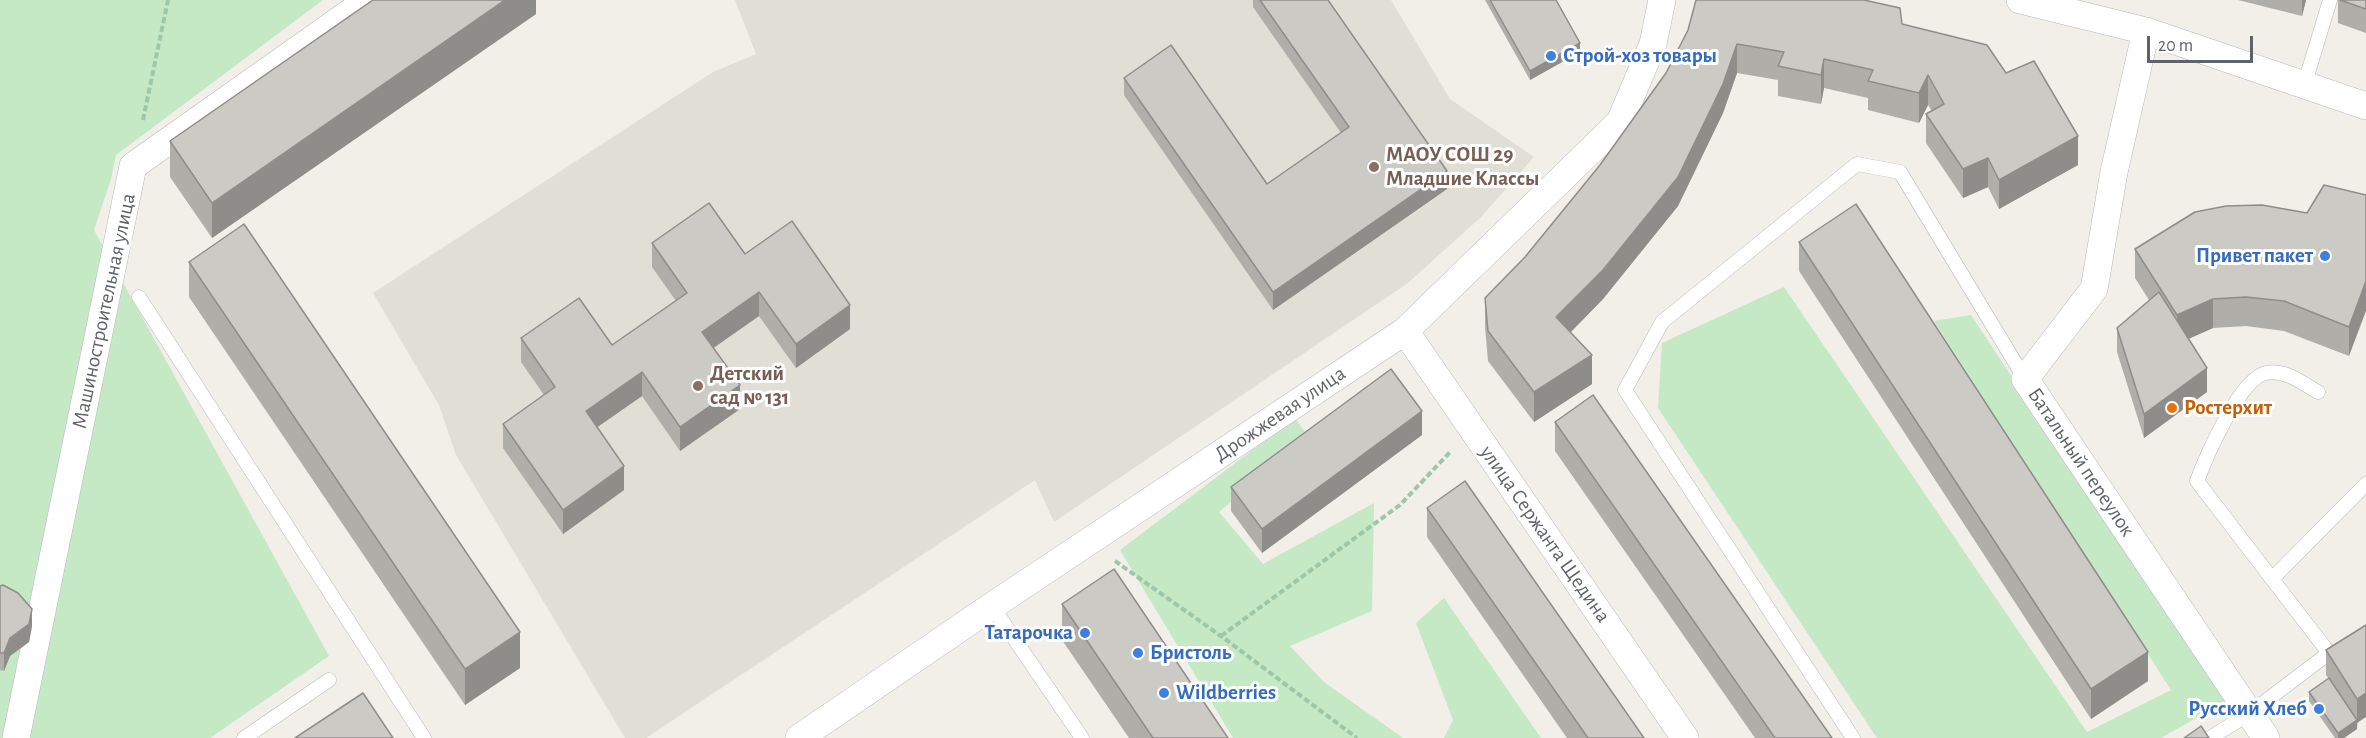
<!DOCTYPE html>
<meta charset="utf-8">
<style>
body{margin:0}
#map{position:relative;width:2366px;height:738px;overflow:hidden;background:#f1efe8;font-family:"Alegreya Sans",sans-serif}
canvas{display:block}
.scale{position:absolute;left:2147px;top:36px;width:106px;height:27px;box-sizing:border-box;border:3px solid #5f6368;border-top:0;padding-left:8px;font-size:18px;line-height:21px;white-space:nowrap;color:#5f6368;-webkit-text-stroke:4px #fff;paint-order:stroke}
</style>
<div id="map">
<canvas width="2366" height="738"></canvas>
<div class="scale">20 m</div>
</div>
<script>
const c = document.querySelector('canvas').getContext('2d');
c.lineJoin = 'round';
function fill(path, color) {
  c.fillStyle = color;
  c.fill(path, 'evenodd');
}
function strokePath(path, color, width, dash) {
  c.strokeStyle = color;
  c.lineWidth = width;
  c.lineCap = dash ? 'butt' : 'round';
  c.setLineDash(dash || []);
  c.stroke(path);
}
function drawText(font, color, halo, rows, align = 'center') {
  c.font = font + ' "Alegreya Sans",sans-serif';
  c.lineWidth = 6;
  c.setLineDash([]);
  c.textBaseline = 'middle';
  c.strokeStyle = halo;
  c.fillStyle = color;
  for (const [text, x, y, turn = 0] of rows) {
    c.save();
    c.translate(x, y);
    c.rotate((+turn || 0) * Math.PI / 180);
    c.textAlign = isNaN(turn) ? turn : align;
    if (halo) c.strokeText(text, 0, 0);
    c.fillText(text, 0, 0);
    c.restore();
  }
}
const education = new Path2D(`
 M735 0H1391L1450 99 1534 157 1481 217 1408 283 1054 522 1035 480 646 738H625L456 455 439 405 373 293 713 72 756 54Z`);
const green = new Path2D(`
 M0 0H323L116 155 111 179 94 230 329 656 210 738H0Z
 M1784 287 2087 732 2171 690 1934 321 1971 315 2226 701 2161 738H1877L1658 408 1662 343Z
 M1295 418 1308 436 1219 512 1263 564 1374 503 1372 611 1290 646 1324 682 1403 738H1233L1120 550Z
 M1444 598 1541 738H1444L1453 720 1416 623Z`);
const path = new Path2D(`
 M143 120 168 0
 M1115 561 1221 636 1357 738
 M1221 636 1400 505 1451 451`);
const service = new Path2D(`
 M2304 86 2330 0
 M139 297 424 738
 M2272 579 2197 481C2206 457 2240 378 2266 373 2285 369 2302 383 2318 392
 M992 606 1082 738
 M244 738 329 680
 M1853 738 1625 390 1662 322 1857 164 1900 172 2025 379
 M2210 738 2250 713 2329 653 2272 579 2366 484`);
const minor = new Path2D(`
 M2020 0 2146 31 2366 106
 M2146 31 2114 172 2094 289 2025 379 2266 738
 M1405 331 1685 738
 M16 738 133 166 368 0
 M799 738 992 606 1405 331 1620 122 1653 44 1662 0`);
const wall = new Path2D(`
 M536 0V14L212 238 170 177V141Z
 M1253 0H1328L1447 189 1273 310 1124 95V78L1267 184 1341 133 1253 7Z
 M1485 0H1556L1580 52 1530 80Z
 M2238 0H2306L2302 16Z
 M2338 0H2366V33L2338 23Z
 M1902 24 2006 73 2078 165 1999 209 1988 187 1963 198 1926 143V114L1932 111 1928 105 1919 123 1868 110V98L1824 88 1821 104 1778 96V80L1737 73 1723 113 1678 206 1603 299 1571 332 1592 384 1534 422 1488 361 1485 327V298L1525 257 1600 165 1666 73 1688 30Z
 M2366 195 2349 356 2284 331 2246 326 2213 328 2188 339 2207 392 2144 438 2117 352V328L2149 300 2135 278V249L2307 213Z
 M1799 242 2148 681 2091 719 1799 271Z
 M652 243 745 254 850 329 796 368 759 316 713 348 740 409 680 451 642 396 597 427 624 490 563 534 503 448V424L544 395 521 362V338L612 345 676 301 652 267Z
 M189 262 520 668 465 705 189 297Z
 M1555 422 1832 738H1755L1555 451Z
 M1422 435 1262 553 1231 511V487Z
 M1427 508 1644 738H1567L1427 537Z
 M0 586 32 626 29 642 10 656 4 671 0 670Z
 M1062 604 1228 738H1129L1062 640Z
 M2366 625 2357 729 2344 738H2335L2309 701V692L2329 679 2326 675V650Z`);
const shadedWall = new Path2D(`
 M505 0H536V14L212 238V203Z
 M2302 0H2306L2302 16Z
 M1580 43V52L1530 80V71Z
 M1737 44V73L1723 113 1678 206 1603 299 1556 347V317Z
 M1824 59V88L1821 104V75Z
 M1928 75V105L1919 123V93Z
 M2078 136V165L1999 209V180Z
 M1988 158V187L1963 198V169Z
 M1447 171V189L1273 310V292Z
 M2366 281V311L2349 356V327Z
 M759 292V316L702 356V332Z
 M2213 299V328L2177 344V315Z
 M850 305V329L796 368V344Z
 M1592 355V384L1534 422V392Z
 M2207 368V392L2144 438V414Z
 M642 372V396L586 435V411Z
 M740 385V409L680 451V427Z
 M1422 411V435L1262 553V529Z
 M624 466V490L563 534V510Z
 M32 609V626L29 642 10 656 4 671V653L10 638Z
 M520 632V668L465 705V669Z
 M2148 652V681L2091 719V689Z
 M2366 693V717L2357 723V699Z
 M2357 720V729L2344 738H2338V733Z`);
const building = new Path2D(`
 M373 0H505L212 203 170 141Z
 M1260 0H1328L1447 171 1273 292 1124 78 1171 45 1267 184 1349 127Z
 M1490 0H1556L1580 43 1530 71Z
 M1696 0H1864L1900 8 1902 24 1987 45 2006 73 2034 61 2078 136 1999 180 1988 158 1963 169 1926 114 1944 104 1928 75 1919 93 1868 81 1873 70 1824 59 1821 75 1778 66 1784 52 1737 44 1723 84 1678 177 1603 270 1556 317 1592 355 1534 392 1488 331 1485 298 1525 257 1600 165 1666 73 1688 30Z
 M2340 0H2366V9Z
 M2324 185 2366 195V281L2349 327 2284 301 2246 297 2213 299 2177 315 2135 249 2195 212 2226 206 2262 205 2307 213Z
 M709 203 745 254 792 221 850 305 796 344 759 292 702 332 740 385 680 427 642 372 586 411 624 466 563 510 503 424 555 387 521 338 579 298 612 345 687 293 652 243Z
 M1856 204 2148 652 2091 689 1799 242Z
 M244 224 520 632 465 669 189 262Z
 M2159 292 2207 368 2144 414 2117 328Z
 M1391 369 1422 411 1262 529 1231 487Z
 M1593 395 1832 738H1775L1555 422Z
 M1465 481 1644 738H1588L1427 508Z
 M1114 569 1228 738H1153L1062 604Z
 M3 585 18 593 32 609 29 624 10 638 4 653H0V586Z
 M2366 625V693L2357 699 2326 650Z
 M2329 678 2357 720 2338 733 2309 692Z
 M363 693 393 738H295Z
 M2201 726 2209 738H2184Z`);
const markers = [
 [1551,56,6,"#3f7fe0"],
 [1374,167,6,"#8d6e63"],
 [2325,256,6,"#3f7fe0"],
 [698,386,6,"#8d6e63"],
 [2172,408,6,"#e8710a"],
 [1085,633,6,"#3f7fe0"],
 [1138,653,6,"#3f7fe0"],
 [1164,693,6,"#3f7fe0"],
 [2319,709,6,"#3f7fe0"]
];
const shopNames = [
 ["Строй-хоз товары",1563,56],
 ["Привет пакет",2313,256,"right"],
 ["Татарочка",1073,633,"right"],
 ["Бристоль",1150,653],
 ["Wildberries",1176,693],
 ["Русский Хлеб",2307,709,"right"]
];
const educationNames = [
 ["МАОУ СОШ 29",1386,155],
 ["Младшие Классы",1386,179],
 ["Детский",710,374],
 ["сад № 131",710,398]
];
const streetNames = [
 ["Машиностроительная улица",104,311,-78],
 ["Дрожжевая улица",1280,414,-34],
 ["Батальный переулок",2081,462,56],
 ["улица Сержанта Щедина",1545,534,55]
];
const foodNames = [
 ["Ростерхит",2184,408]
];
fill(education, '#e1ded6');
fill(green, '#c5e8c5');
strokePath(service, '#b5b8bc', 15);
strokePath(minor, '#b5b8bc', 28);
strokePath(path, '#9cc7a9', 4, [6, 3]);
strokePath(service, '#fff', 14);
strokePath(minor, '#fff', 27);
fill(wall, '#afaea9');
fill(shadedWall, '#8f8d8a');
fill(building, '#cccac5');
strokePath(building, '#8f8d8a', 1.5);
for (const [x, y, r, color] of markers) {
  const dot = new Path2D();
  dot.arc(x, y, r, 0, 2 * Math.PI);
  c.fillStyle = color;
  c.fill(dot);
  strokePath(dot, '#fff', 2);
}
drawText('bold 21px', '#366cbe', '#fff', shopNames, 'left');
drawText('bold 21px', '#785e54', '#fff', educationNames, 'left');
drawText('21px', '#5f6368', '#fff', streetNames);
drawText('bold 21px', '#c56008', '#fff', foodNames, 'left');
</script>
